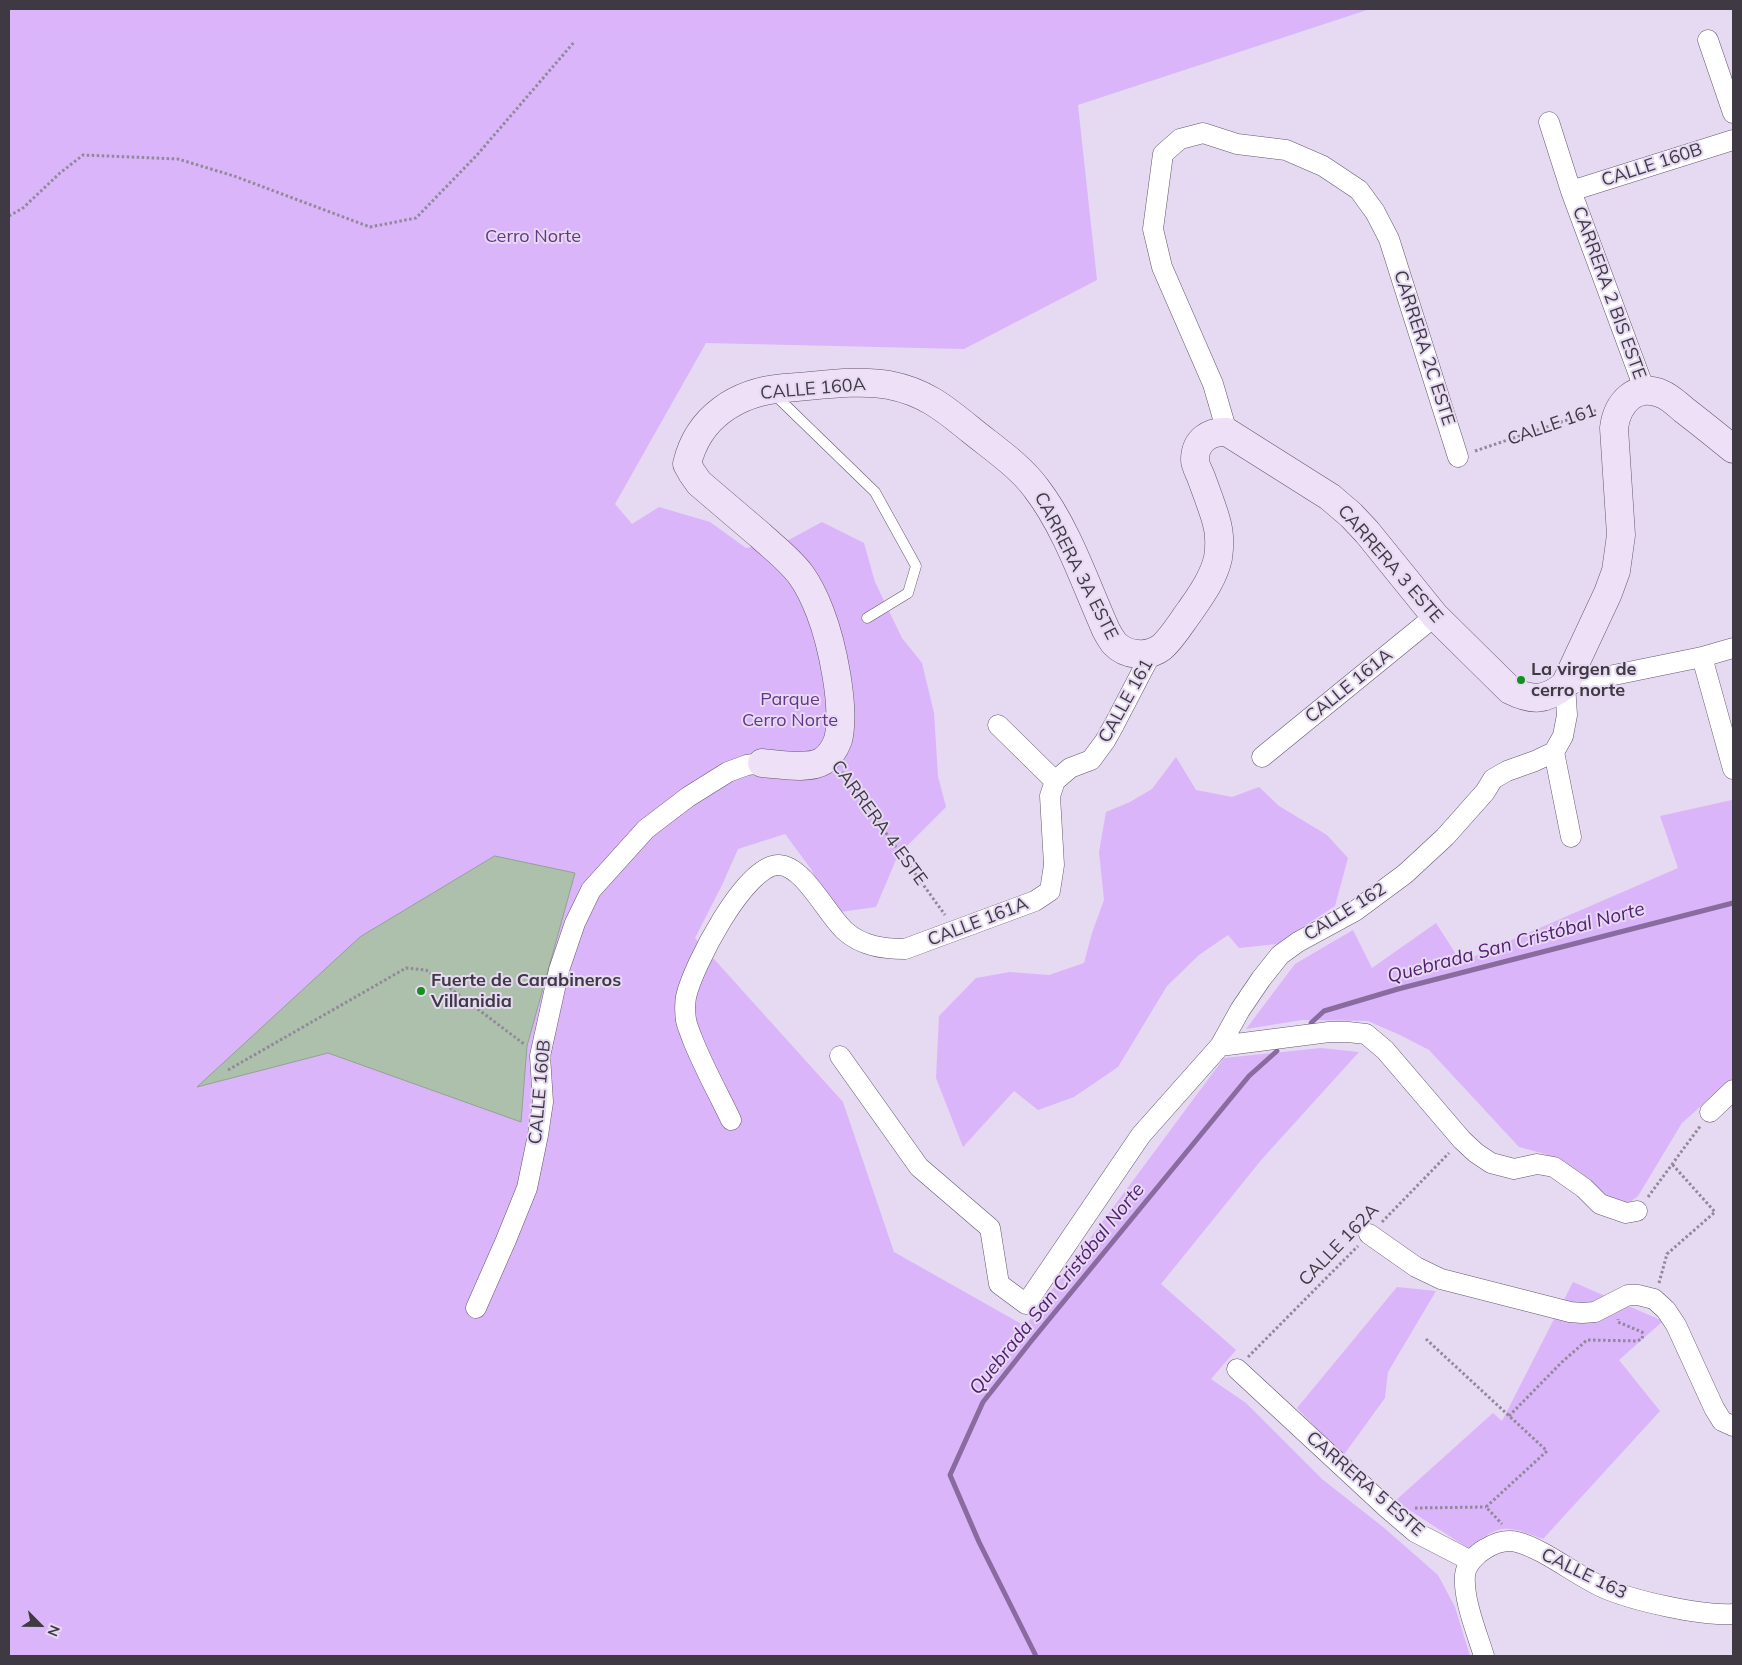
<!DOCTYPE html>
<meta charset="utf-8">
<style>
body{margin:0}
#map{position:relative;width:1742px;height:1665px;overflow:hidden;background:#e6d9f2;font-family:Mulish,sans-serif}
canvas{display:block}
.frame{position:absolute;inset:0;border:10px solid #3e3942;pointer-events:none}
.north{position:absolute;left:15px;top:1600px;width:50px;height:50px;-webkit-text-stroke:4px #e6d9f2;paint-order:stroke;rotate:113deg;font-size:14px;font-weight:700;line-height:20px;text-align:center;color:#3e3942}
.north::after{content:'';display:block;margin:auto;width:18px;height:22px;background:#3e3942;clip-path:polygon(50% 0,100% 100%,50% 72%,0 100%)}
</style>
<div id="map">
<canvas width="1742" height="1665"></canvas>
<div class="frame"></div>
<div class="north">N</div>
</div>
<script>
const c = document.querySelector('canvas').getContext('2d');
c.lineJoin = 'round';
function fill(path, color) {
  c.fillStyle = color;
  c.fill(path, 'evenodd');
}
function strokePath(path, color, width, dash) {
  c.strokeStyle = color;
  c.lineWidth = width;
  c.lineCap = dash ? 'butt' : 'round';
  c.setLineDash(dash || []);
  c.stroke(path);
}
function drawText(font, color, halo, rows, align = 'center') {
  c.font = font + ' Mulish,sans-serif';
  c.lineWidth = 4;
  c.setLineDash([]);
  c.textBaseline = 'middle';
  c.strokeStyle = halo;
  c.fillStyle = color;
  for (const [text, x, y, turn = 0] of rows) {
    c.save();
    c.translate(x, y);
    c.rotate((+turn || 0) * Math.PI / 180);
    c.textAlign = isNaN(turn) ? turn : align;
    if (halo) c.strokeText(text, 0, 0);
    c.fillText(text, 0, 0);
    c.restore();
  }
}
const green = new Path2D(`
 M9 9H1370L1078 105 1097 280 964 349 706 343 615 504 632 524 659 507 710 522 746 548 783 543 822 522 864 543 875 582 902 638 922 663 934 713 938 776 946 807 898 855 876 907 833 913 811 869 785 834 738 849 723 883 695 938 843 1102 894 1252 1025 1326 1224 1058 1321 1048 1359 1052 1262 1159 1161 1284 1236 1350 1211 1379 1246 1403 1322 1479 1383 1527 1438 1575 1455 1607 1470 1656H9Z
 M1176 757 1196 790 1232 797 1259 787 1279 806 1327 835 1348 858 1335 906 1277 944 1239 948 1228 935 1199 955 1167 986 1118 1067 1074 1097 1038 1110 1014 1091 963 1147 936 1078 939 1016 976 978 1010 972 1049 975 1084 963 1092 933 1104 900 1099 852 1106 812 1130 802 1152 789Z
 M1732 800 1733 1079 1721 1088 1682 1123 1638 1196 1627 1204 1610 1202 1562 1162 1545 1154 1519 1147 1429 1050 1400 1035 1368 1021 1302 1020 1246 1029 1295 964 1353 930 1372 968 1436 923 1461 962 1678 868 1660 816Z
 M1573 1282 1663 1321 1619 1360 1660 1411 1543 1539C1505 1525 1502 1523 1468 1548L1395 1501 1493 1413 1502 1421Z
 M1397 1287 1436 1291 1388 1372 1385 1398 1343 1456 1297 1408Z`);
const stream = new Path2D(`
 M1311 1023 1324 1011 1398 989 1733 903
 M1036 1656 979 1542 950 1475 983 1402 1032 1340 1249 1076 1277 1051`);
const building = new Path2D(`
 M495 856 575 873 527 1046 521 1122 328 1053 197 1087 360 937Z`);
const path = new Path2D(`
 M9 216 23 208 60 173 83 155 178 159 234 176 370 227 416 218 477 155 575 41
 M1475 451 1597 410
 M842 772 945 915
 M228 1070 406 968 426 970 524 1044
 M1648 1197 1701 1125
 M1382 1222 1449 1153
 M1659 1283 1667 1254 1715 1212 1672 1164
 M1426 1339 1547 1451 1486 1507 1502 1524
 M1248 1357 1358 1246
 M1509 1416 1562 1362 1587 1340 1637 1341 1642 1339 1643 1334 1642 1332 1618 1322V1319
 M1415 1508 1486 1507`);
const lane = new Path2D(`
 M774 394 875 492 916 566 908 593 867 618`);
const street = new Path2D(`
 M1708 40 1733 113
 M1549 122 1571 191 1645 391
 M1571 191 1733 140
 M1227 432 1213 384 1162 267 1153 229 1163 154 1180 139 1203 133 1237 144 1286 150 1323 166 1359 190 1375 212 1389 239 1458 457
 M1702 657 1733 769
 M998 725 1055 781
 M1554 752 1571 837
 M1262 757 1435 616
 M1055 781 1070 768 1091 760 1105 741 1114 725 1151 654
 M1220 1046 1329 1032H1348L1366 1034 1385 1050 1462 1140 1476 1153 1491 1163 1514 1169 1537 1164 1554 1167 1584 1188 1600 1204 1626 1213 1637 1211
 M840 1056 919 1167 990 1228 999 1284 1026 1304 1141 1135 1220 1046 1240 1010 1261 979 1280 955 1298 942 1355 911 1405 874 1445 837 1485 792 1493 779 1507 771 1535 761 1554 752 1563 736 1567 715 1565 685 1702 657 1733 648
 M1710 1112 1733 1090
 M731 1120C718 1093 703 1066 692 1038 690 1032 687 1026 686 1020 685 1013 685 1003 686 997 692 968 745 864 779 865 804 866 827 915 845 931 862 946 883 949 905 949L1035 901 1050 891 1054 865 1050 796 1055 781
 M1369 1234 1416 1267 1441 1279 1570 1312 1582 1313 1595 1312 1628 1295H1638L1654 1299 1666 1310 1676 1325 1714 1408 1722 1421 1733 1426
 M476 1308 506 1240 527 1188 538 1135 543 1102 540 1056 559 970 575 923 591 890 646 829 688 797 728 772 747 765 762 763
 M1237 1369 1387 1508 1415 1532 1471 1561
 M1484 1656C1477 1633 1463 1600 1465 1575 1466 1565 1476 1554 1485 1549 1495 1543 1505 1539 1517 1542 1544 1549 1577 1576 1604 1588 1634 1601 1701 1616 1733 1614`);
const secondary = new Path2D(`
 M762 763C778 764 809 770 823 761 830 756 835 748 838 740 846 708 832 643 820 612 815 599 809 586 801 575 790 560 774 548 760 535 740 518 719 500 699 483L692 473 687 464C698 417 737 392 784 388 816 386 859 379 889 385 925 392 944 408 971 430 993 448 1019 465 1036 488 1067 528 1085 583 1106 630 1108 634 1111 639 1114 643 1126 656 1148 658 1162 647 1173 637 1181 623 1190 611 1201 595 1214 577 1218 558 1220 545 1220 533 1216 520 1212 506 1206 491 1201 477 1199 472 1195 465 1195 460 1195 440 1210 431 1227 432L1330 497 1351 515 1367 532 1435 616 1510 690C1532 701 1545 701 1565 685L1608 593 1616 571 1621 535 1614 428C1617 404 1635 382 1662 394 1670 397 1678 405 1684 410 1701 423 1717 436 1733 449`);
const markers = [
 [1521,680,5,"#14901f"],
 [421,991,5,"#14901f"]
];
const streetNames = [
 ["CALLE 160B",1652,165,-18],
 ["CARRERA 2 BIS ESTE",1609,293,70],
 ["CARRERA 2C ESTE",1424,348,72],
 ["CALLE 160A",813,389,-5],
 ["CALLE 161",1552,425,-19],
 ["CARRERA 3 ESTE",1390,564,49],
 ["CARRERA 3A ESTE",1076,566,63],
 ["CALLE 161A",1349,686,-39],
 ["CALLE 161",1126,701,-61],
 ["CARRERA 4 ESTE",879,823,54],
 ["CALLE 162",1345,912,-32],
 ["CALLE 161A",978,922,-21],
 ["CALLE 160B",540,1092,-85],
 ["CALLE 162A",1339,1245,-46],
 ["CARRERA 5 ESTE",1365,1484,41],
 ["CALLE 163",1584,1574,26]
];
const parkNames = [
 ["Cerro Norte",533,237],
 ["Parque",790,700],
 ["Cerro Norte",790,721]
];
const poiNames = [
 ["La virgen de",1531,670],
 ["cerro norte",1531,691],
 ["Fuerte de Carabineros",431,981],
 ["Villanidia",431,1002]
];
const waterNames = [
 ["Quebrada San Cristóbal Norte",1516,943,-15],
 ["Quebrada San Cristóbal Norte",1057,1289,-51]
];
fill(green, '#dbb5f9');
strokePath(stream, '#896ba0', 5);
fill(building, '#adc0ac');
strokePath(building, '#91a490', 1);
strokePath(lane, '#64586d', 11);
strokePath(street, '#64586d', 21);
strokePath(secondary, '#64586d', 29);
strokePath(path, '#918899', 3, [2.5, 2.5]);
strokePath(lane, '#fff', 10);
strokePath(street, '#fff', 20);
strokePath(secondary, '#ede0f7', 28);
for (const [x, y, r, color] of markers) {
  const dot = new Path2D();
  dot.arc(x, y, r, 0, 2 * Math.PI);
  c.fillStyle = color;
  c.fill(dot);
  strokePath(dot, '#e6d9f2', 2);
}
drawText('18px', '#3e3942', '#e6d9f2', streetNames);
drawText('18px', '#673489', '#e6d9f2', parkNames);
drawText('bold 18px', '#3e3942', '#e6d9f2', poiNames, 'left');
drawText('italic 19px', '#511b70', '#e6d9f2', waterNames);
</script>
